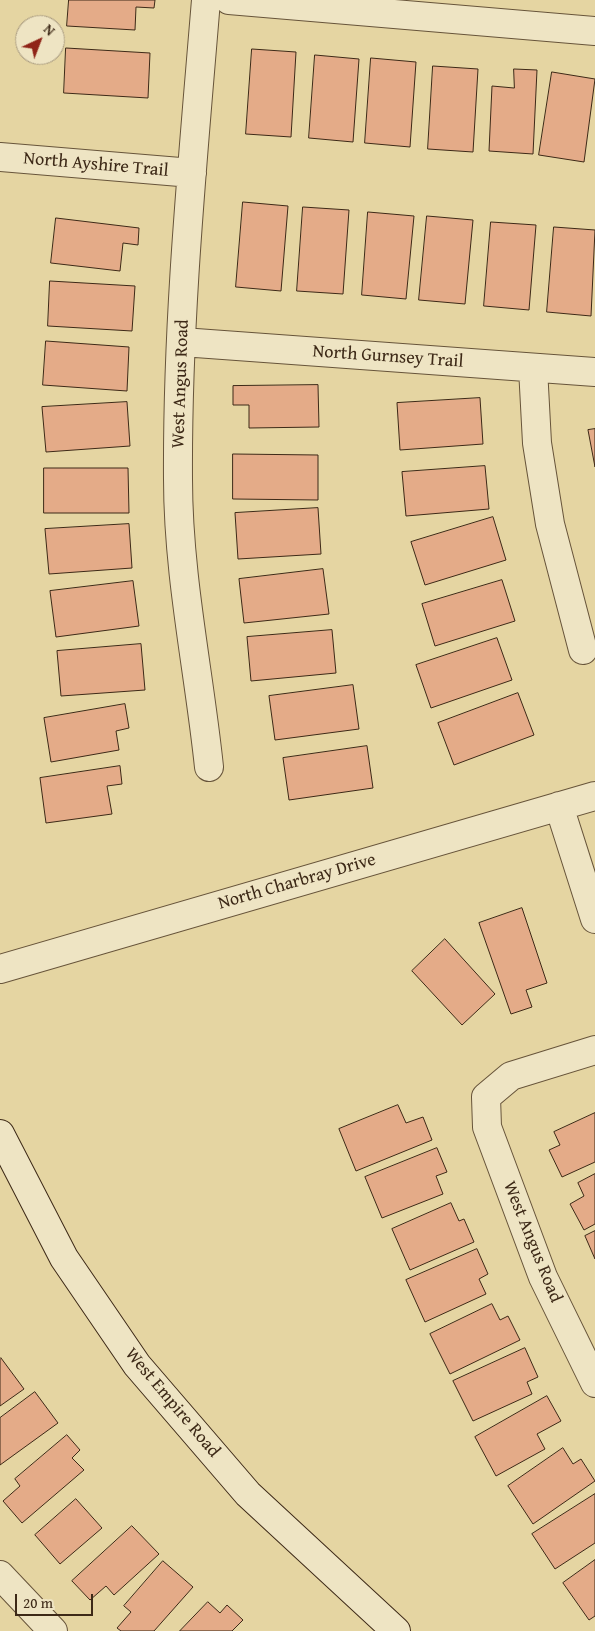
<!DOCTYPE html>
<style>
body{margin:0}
#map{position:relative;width:595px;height:1631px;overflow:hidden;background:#e5d5a2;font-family:"Gentium Book Plus",serif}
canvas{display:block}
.north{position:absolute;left:15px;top:15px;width:50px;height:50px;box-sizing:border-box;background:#eee4c3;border:1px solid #a7997e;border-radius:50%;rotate:43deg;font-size:14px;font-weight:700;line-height:20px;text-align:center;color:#3d2917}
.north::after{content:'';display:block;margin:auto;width:18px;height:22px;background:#8f2418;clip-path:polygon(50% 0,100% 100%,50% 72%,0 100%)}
.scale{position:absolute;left:15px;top:1594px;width:78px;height:22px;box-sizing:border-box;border:2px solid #3d2917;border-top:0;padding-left:6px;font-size:15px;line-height:18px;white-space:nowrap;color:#3d2917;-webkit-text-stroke:4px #eee4c3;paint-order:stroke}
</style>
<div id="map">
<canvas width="595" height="1631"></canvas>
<div class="north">N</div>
<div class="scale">20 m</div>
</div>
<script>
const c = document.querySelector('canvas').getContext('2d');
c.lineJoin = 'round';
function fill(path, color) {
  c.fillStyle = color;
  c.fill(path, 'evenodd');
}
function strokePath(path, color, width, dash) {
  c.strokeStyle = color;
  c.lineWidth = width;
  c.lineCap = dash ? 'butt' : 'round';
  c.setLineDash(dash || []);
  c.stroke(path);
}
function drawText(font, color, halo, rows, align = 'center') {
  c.font = font + ' "Gentium Book Plus",serif';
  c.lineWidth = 4;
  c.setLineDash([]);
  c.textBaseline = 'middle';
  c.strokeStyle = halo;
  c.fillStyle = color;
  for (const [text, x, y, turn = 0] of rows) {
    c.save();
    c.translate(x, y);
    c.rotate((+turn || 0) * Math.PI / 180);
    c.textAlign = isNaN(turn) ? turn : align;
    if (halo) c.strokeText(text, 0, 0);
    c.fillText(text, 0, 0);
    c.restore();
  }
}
const building = new Path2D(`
 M69 0H155L154 8 136 7 135 30 67 26Z
 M66 48 150 53 148 98 64 93Z
 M252 49 296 52 291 137 246 134Z
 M315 55 359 59 353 142 309 138Z
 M371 58 416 62 410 147 365 143Z
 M433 66 478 69 473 152 428 149Z
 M514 69 537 70 533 154 489 151 492 86 514 88Z
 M552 72 595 79 584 162 539 155Z
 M243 202 288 206 281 291 236 287Z
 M303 207 349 210 343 294 297 291Z
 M368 212 414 216 406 299 362 295Z
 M427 216 473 220 465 304 419 300Z
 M56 218 139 228 138 245 123 243 120 271 51 263Z
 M491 222 536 225 529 310 484 306Z
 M554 227 595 230 591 316 547 312Z
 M50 281 135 286 132 331 48 326Z
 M46 341 129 347 127 391 43 385Z
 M318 385 319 427 249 428V405H233V386Z
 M480 398 483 444 400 450 397 403Z
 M127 402 130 446 46 452 42 407Z
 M595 429V467L588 430Z
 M233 454 318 455V500L233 499Z
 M485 466 489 509 406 516 402 472Z
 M44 468H128L129 513H44Z
 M318 508 321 554 238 559 235 513Z
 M493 517 506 560 425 585 411 542Z
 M129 524 132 568 49 574 45 529Z
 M323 569 329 614 244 623 239 579Z
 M502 580 515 621 435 646 422 604Z
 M133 581 139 626 56 637 50 591Z
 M332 630 336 673 251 681 247 637Z
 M497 638 512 680 431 708 416 665Z
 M141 644 145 690 61 696 57 651Z
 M353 685 359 729 275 740 269 696Z
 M518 693 534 735 454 765 438 723Z
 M125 704 129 728 116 731 119 750 51 762 44 718Z
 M367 746 373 788 289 800 283 758Z
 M120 766 122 784 107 786 112 814 46 823 40 778Z
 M522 908 547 983 526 990 532 1007 511 1014 479 923Z
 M445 939 495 994 462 1025 412 971Z
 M398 1105 406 1123 423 1117 432 1140 356 1171 339 1129Z
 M595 1113V1162L562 1177 549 1150 560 1145 554 1132Z
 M437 1148 447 1172 436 1176 443 1194 382 1218 365 1177Z
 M595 1174V1224L584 1230 570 1204 584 1196 578 1183Z
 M451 1203 459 1221 464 1219 474 1242 410 1270 392 1229Z
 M595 1231V1259L585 1236Z
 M477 1249 488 1274 479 1279 486 1294 425 1322 406 1280Z
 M492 1304 500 1320 508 1316 520 1340 450 1374 430 1334Z
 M525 1348 538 1377 527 1382 532 1394 473 1421 453 1381Z
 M1 1358 24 1389 0 1406V1359Z
 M35 1392 58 1423 0 1465V1418Z
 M547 1396 561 1421 537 1434 545 1449 496 1476 475 1437Z
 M67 1435 80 1450 72 1458 84 1470 22 1523 3 1501 20 1486 15 1479Z
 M563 1448 573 1464 581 1459 595 1481 533 1524 508 1486Z
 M595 1494V1543L555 1569 532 1534Z
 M76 1499 102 1528 60 1564 35 1535Z
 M132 1526 159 1554 114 1595 106 1586 90 1600 72 1581Z
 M595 1560V1616L589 1620 563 1583Z
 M163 1561 193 1587 154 1631H121L117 1628 131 1612 124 1606Z
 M208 1602 220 1613 227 1605 243 1620 232 1631H180Z`);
const street = new Path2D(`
 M206 0C193 159 177 319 178 479 178 576 199 671 209 767
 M229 0 595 31
 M0 157 192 173
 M182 342 595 372
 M533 368 537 443 550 524 583 650
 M559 806 595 919
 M0 969 595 796
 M595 1050 511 1076 486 1097 487 1127 543 1277 595 1383
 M0 1575 53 1631`);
const secondary = new Path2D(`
 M0 1134 64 1258 137 1365 248 1494 396 1631`);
const streetNames = [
 ["North Ayshire Trail",96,165,5],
 ["North Gurnsey Trail",388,357,4],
 ["West Angus Road",181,384,-88],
 ["North Charbray Drive",297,882,-16],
 ["West Angus Road",532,1242,68],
 ["West Empire Road",172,1403,50]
];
fill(building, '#e4ab88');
strokePath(building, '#3d2917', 1);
strokePath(street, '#67543a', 30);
strokePath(secondary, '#3d2917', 30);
strokePath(street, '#eee4c3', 28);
strokePath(secondary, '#eee4c3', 28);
drawText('18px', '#3d2917', '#eee4c3', streetNames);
</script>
